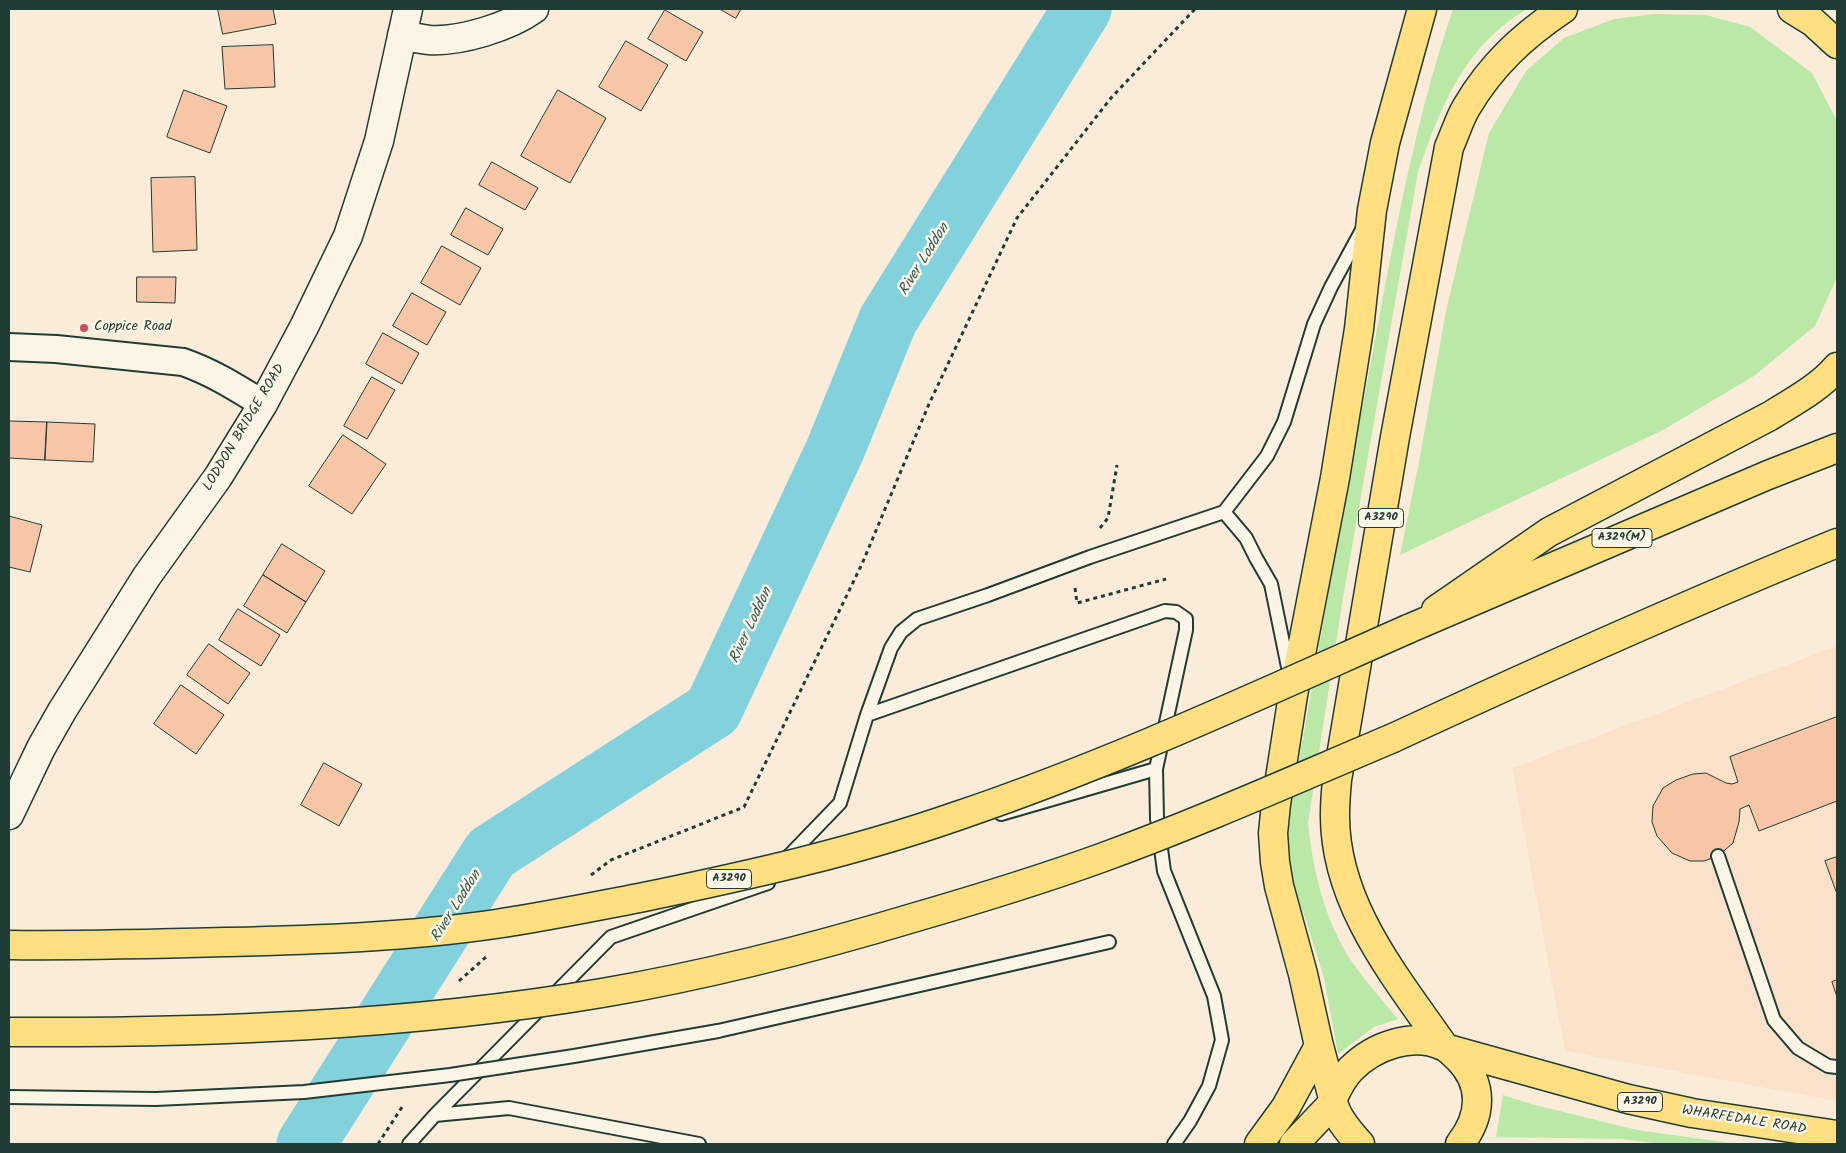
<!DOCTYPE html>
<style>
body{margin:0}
#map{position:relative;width:1846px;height:1153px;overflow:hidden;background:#fbecd9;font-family:Kalam,sans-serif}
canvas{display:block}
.frame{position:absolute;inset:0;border:10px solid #1f3d34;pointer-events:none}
</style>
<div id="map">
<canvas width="1846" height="1153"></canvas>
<div class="frame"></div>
</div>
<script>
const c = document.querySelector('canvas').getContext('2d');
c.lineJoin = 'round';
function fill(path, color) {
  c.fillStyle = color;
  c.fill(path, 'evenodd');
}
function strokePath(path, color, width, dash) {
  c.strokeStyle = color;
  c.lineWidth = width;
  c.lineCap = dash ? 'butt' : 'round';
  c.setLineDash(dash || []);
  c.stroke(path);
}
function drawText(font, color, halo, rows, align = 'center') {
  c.font = font + ' Kalam,sans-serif';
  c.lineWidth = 5;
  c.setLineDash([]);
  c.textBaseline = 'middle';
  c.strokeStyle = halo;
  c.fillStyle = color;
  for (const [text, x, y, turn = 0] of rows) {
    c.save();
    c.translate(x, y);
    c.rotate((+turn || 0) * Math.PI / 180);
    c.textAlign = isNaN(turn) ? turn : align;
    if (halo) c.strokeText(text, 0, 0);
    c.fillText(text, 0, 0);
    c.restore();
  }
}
const built = new Path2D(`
 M1837 646V1101L1565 1051 1512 768Z`);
const green = new Path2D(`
 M1453 9H1527C1464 46 1441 106 1418 172L1343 598 1308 823C1313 872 1325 921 1352 962 1366 982 1383 1001 1398 1019L1374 1027 1338 1054 1324 978 1306 920 1291 880 1288 860 1287 831C1314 675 1341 518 1371 362 1393 243 1414 123 1453 9Z
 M1654 14 1706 15 1750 27 1812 73 1837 121V277L1815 326 1754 376 1663 430 1400 555 1419 462 1446 311 1489 133 1526 71 1564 38 1614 19Z
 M1503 1095 1531 1104 1637 1130 1738 1144H1662L1621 1139 1496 1137Z`);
const river = new Path2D(`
 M306 1144 491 853 713 710 835 450 888 320 1082 9`);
const building = new Path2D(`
 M218 9H273L276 24 223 34Z
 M720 9H741L736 18Z
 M665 10 703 32 686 61 648 39Z
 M626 41 668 65 641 111 599 87Z
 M273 45 275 87 225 89 222 47Z
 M184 90 227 106 210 153 167 137Z
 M558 90 606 118 570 183 521 156Z
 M492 162 538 188 525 210 479 185Z
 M195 177 197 250 153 252 151 178Z
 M466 208 503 229 488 255 451 235Z
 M442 246 481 268 460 305 421 283Z
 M137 277H176L175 303 137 302Z
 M412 293 446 312 427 345 393 326Z
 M383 333 419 353 402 384 366 364Z
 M372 377 395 390 367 439 344 426Z
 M9 421 47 422 45 460 9 458Z
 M47 422 95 424 93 462 45 460Z
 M343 435 386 464 352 514 309 486Z
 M9 516 42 525 30 572 9 567Z
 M282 544 325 571 306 602 263 575Z
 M263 575 306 602 287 633 244 606Z
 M238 609 280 635 261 666 219 640Z
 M209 644 250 673 228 704 187 675Z
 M181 685 224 715 196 754 154 724Z
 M1837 717V801L1759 831 1749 805 1740 809 1739 822 1733 843 1718 856 1704 861H1690L1672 853 1657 836 1652 822 1653 806 1663 788 1676 780 1693 774 1706 773 1726 783 1732 784 1738 782 1730 757Z
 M324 763 362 784 339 826 301 805Z
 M1837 857V894L1825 861Z
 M1837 980V997L1832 982Z`);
const path = new Path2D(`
 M1100 528 1108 518 1117 465
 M1075 588 1077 603 1166 579
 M591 875 611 860 744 807 862 564 929 404 1017 218 1111 98 1195 9
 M459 981 486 957
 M378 1144 404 1104`);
const lane = new Path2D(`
 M1224 512 1246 538 1256 558 1271 584 1289 672
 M867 715 1165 611 1176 612 1186 619V630L1156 769 1157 819 1164 871 1214 996 1222 1040 1209 1086 1190 1121 1174 1144
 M1001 814 1156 769
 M1718 856 1774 1020 1798 1048 1828 1066 1837 1067
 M784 861 840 803 867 715 891 648 901 632 917 619 988 595 1090 557 1224 512 1267 456 1284 422 1314 324 1331 287 1363 228
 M718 1031 1109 942
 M435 1115 509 1108 699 1144
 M409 1144 435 1115 611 937 768 883`);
const street = new Path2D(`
 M9 347 56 349 183 362C212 372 237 388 263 404`);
const secondary = new Path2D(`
 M402 35C411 37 420 39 429 40 460 42 509 27 534 9
 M9 815 41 748 62 711 147 576 218 477 263 404 304 327 348 236 379 141 408 9`);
const primary = new Path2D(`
 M1792 9 1813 22 1837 44
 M1436 610 1549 532 1770 416C1794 401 1819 388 1837 367
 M1393 738C1540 670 1687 604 1837 543
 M1443 1045C1395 976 1334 903 1335 814 1335 803 1336 791 1337 780L1395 437 1449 147C1455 134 1459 120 1466 108 1491 65 1523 36 1563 9
 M1448 1049 1628 1099 1692 1113 1837 1135
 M1333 1098C1338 1087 1343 1077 1351 1069 1374 1046 1412 1032 1443 1046 1449 1048 1453 1054 1458 1058 1484 1084 1482 1116 1460 1144
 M1259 1144 1286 1107 1319 1046
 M1294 1144 1333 1103
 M1360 1144C1350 1133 1333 1114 1333 1098L1319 1046 1303 974 1279 886 1275 862 1273 833 1276 804 1293 695 1335 478 1359 329 1372 210 1385 143 1422 9`);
const highway = new Path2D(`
 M1408 629 1768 475 1837 448`);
const laneBridge = new Path2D(`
 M9 1097 156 1099 304 1092 450 1075 574 1056 718 1031`);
const primaryBridge = new Path2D(`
 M9 945C82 946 154 944 227 942 317 940 407 937 496 924 544 917 592 907 639 898 746 876 854 852 957 816 1111 764 1259 695 1408 629
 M9 1032C207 1033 406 1026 602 993 708 975 813 948 916 917 978 899 1040 880 1101 858 1200 822 1296 779 1393 738`);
const markers = [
 [84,328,5,"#d1495b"]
];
const shields = [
 [1381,518,45],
 [1622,538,60],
 [729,879,45],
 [1640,1102,45]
];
const shieldNames = [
 ["A3290",1381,518],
 ["A329(M)",1622,538],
 ["A3290",729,879],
 ["A3290",1640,1102]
];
const poiNames = [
 ["Coppice Road",94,328]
];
const streetNames = [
 ["LODDON BRIDGE ROAD",245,428,-59],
 ["WHARFEDALE ROAD",1744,1121,9]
];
const waterNames = [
 ["River Loddon",925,260,-58],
 ["River Loddon",752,626,-65],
 ["River Loddon",457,907,-58]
];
fill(built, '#fae1ca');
fill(green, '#b9e8a7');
strokePath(river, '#82d2de', 59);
fill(building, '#f7c6a7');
strokePath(building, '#1f3d34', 1);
strokePath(lane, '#1f3d34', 16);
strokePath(street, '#1f3d34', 30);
strokePath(secondary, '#1f3d34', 31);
strokePath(primary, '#1f3d34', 31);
strokePath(highway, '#1f3d34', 31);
strokePath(path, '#1f3d34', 3, [4, 4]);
strokePath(lane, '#fcf5e5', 12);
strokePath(street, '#fcf5e5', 26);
strokePath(secondary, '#fcf5e5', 28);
strokePath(primary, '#ffdf80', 28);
strokePath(highway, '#ffdf80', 28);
strokePath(laneBridge, '#1f3d34', 16, []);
strokePath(primaryBridge, '#1f3d34', 31, []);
strokePath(laneBridge, '#fcf5e5', 12);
strokePath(primaryBridge, '#ffdf80', 28);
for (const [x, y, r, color] of markers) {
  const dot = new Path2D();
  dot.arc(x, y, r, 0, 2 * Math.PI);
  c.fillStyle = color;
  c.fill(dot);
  strokePath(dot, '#fcf5e5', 2);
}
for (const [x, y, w] of shields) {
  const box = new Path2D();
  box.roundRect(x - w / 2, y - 9.5, w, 19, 4);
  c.fillStyle = '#fcf5e5';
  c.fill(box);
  strokePath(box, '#1f3d34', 1);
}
drawText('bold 12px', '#1f3d34', null, shieldNames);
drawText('14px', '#1f3d34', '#fcf5e5', poiNames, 'left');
drawText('14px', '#1f3d34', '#fcf5e5', streetNames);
drawText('italic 15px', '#335b56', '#fcf5e5', waterNames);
</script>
